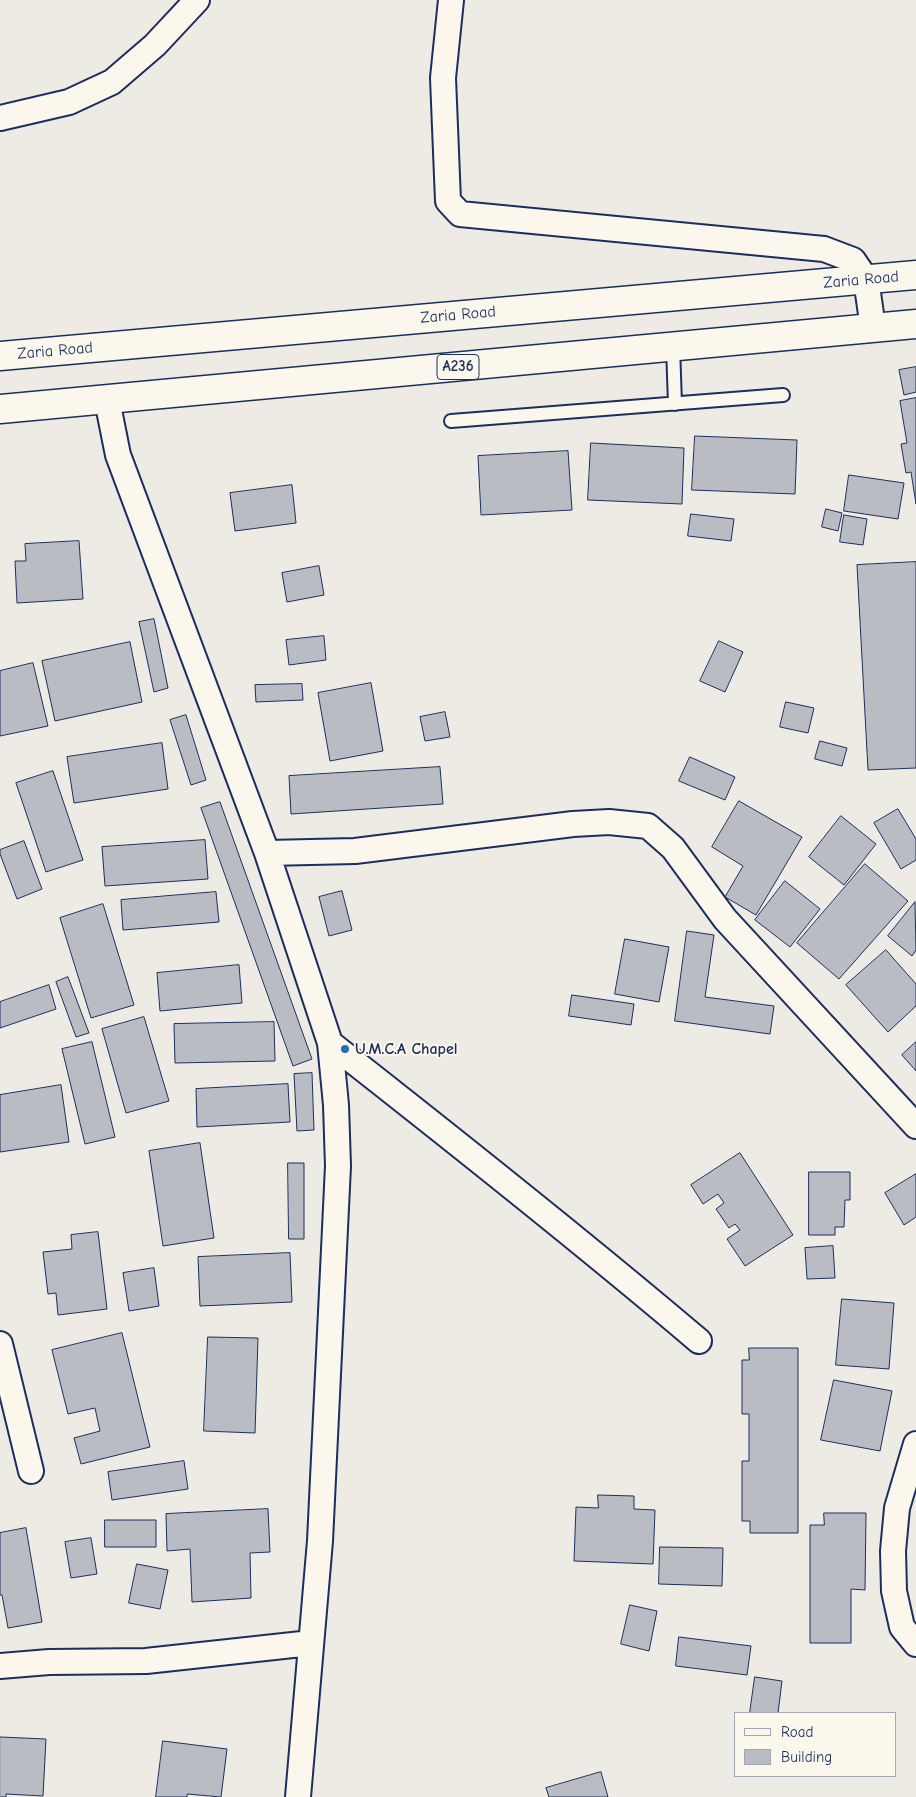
<!DOCTYPE html>
<style>
body{margin:0}
#map{position:relative;width:916px;height:1797px;overflow:hidden;background:#eeebe4;font-family:"Comic Neue",sans-serif}
canvas{display:block}
.legend{position:absolute;left:734px;top:1712px;width:162px;height:65px;box-sizing:border-box;background:#fbf7ec;border:1px solid #a1a7b3;margin:0;padding:6px 9px;list-style:none;font-size:15px;color:#1b2f5e}
.legend li{display:flex;align-items:center;gap:10px;height:25px}
.legend b{width:25px;border:1px solid #a1a7b3}
</style>
<div id="map">
<canvas width="916" height="1797"></canvas>
<ul class="legend">
<li><b style="height:6px;background:#fbf7ec"></b>Road</li>
<li><b style="height:14px;background:#b9bcc3"></b>Building</li>
</ul>
</div>
<script>
const c = document.querySelector('canvas').getContext('2d');
c.lineJoin = 'round';
function fill(path, color) {
  c.fillStyle = color;
  c.fill(path, 'evenodd');
}
function strokePath(path, color, width, dash) {
  c.strokeStyle = color;
  c.lineWidth = width;
  c.lineCap = dash ? 'butt' : 'round';
  c.setLineDash(dash || []);
  c.stroke(path);
}
function drawText(font, color, halo, rows, align = 'center') {
  c.font = font + ' "Comic Neue",sans-serif';
  c.lineWidth = 4;
  c.setLineDash([]);
  c.textBaseline = 'middle';
  c.strokeStyle = halo;
  c.fillStyle = color;
  for (const [text, x, y, turn = 0] of rows) {
    c.save();
    c.translate(x, y);
    c.rotate((+turn || 0) * Math.PI / 180);
    c.textAlign = isNaN(turn) ? turn : align;
    if (halo) c.strokeText(text, 0, 0);
    c.fillText(text, 0, 0);
    c.restore();
  }
}
const building = new Path2D(`
 M916 367V392L904 395 899 370Z
 M916 398V504L911 472 906 473 901 444 907 443 900 401Z
 M695 436 797 440 795 494 692 490Z
 M591 443 684 448 682 504 588 500Z
 M568 451 572 510 481 515 478 456Z
 M849 475 904 483 898 519 844 511Z
 M292 485 296 523 235 531 230 493Z
 M826 509 842 513 838 531 822 527Z
 M691 514 734 519 731 541 688 536Z
 M844 515 867 519 863 545 840 542Z
 M79 541 83 599 17 603 15 561H26L25 544Z
 M916 562V768L868 770 857 565Z
 M319 566 324 595 287 602 282 573Z
 M154 619 168 688 154 692 139 622Z
 M324 636 326 660 289 665 286 640Z
 M719 641 743 652 725 692 700 681Z
 M130 642 142 702 55 721 42 661Z
 M33 663 48 726 0 736V671Z
 M371 683 383 751 330 761 318 693Z
 M302 684 303 700 256 702 255 685Z
 M786 702 814 708 808 733 780 727Z
 M445 712 450 737 425 741 420 717Z
 M186 715 206 780 191 785 170 720Z
 M820 741 847 748 842 766 815 759Z
 M162 743 168 789 74 803 67 757Z
 M690 757 735 777 725 800 679 781Z
 M440 767 443 804 291 814 289 776Z
 M53 771 83 860 46 872 16 783Z
 M739 801 802 837 756 915 725 897 743 866 712 847Z
 M220 802 312 1059 293 1066 201 808Z
 M898 809 916 839V860L901 869 874 823Z
 M841 816 876 844 844 885 809 857Z
 M205 840 208 879 105 886 102 847Z
 M24 841 42 889 17 899 0 854V850Z
 M865 864 908 901 839 979 797 943Z
 M785 881 820 909 790 947 755 920Z
 M342 891 352 930 329 936 319 897Z
 M216 892 219 922 123 930 121 900Z
 M915 902 916 950 912 956 888 936Z
 M103 904 134 1005 91 1018 60 918Z
 M687 931 714 935 705 997 774 1006 770 1034 675 1021Z
 M625 939 669 947 659 1002 615 994Z
 M886 950 916 984V1006L888 1032 846 985Z
 M239 965 242 1003 160 1011 157 973Z
 M68 977 89 1033 76 1037 56 982Z
 M49 985 56 1009 0 1028V1002Z
 M572 995 634 1004 631 1025 569 1016Z
 M144 1017 169 1101 126 1113 102 1029Z
 M274 1022 275 1061 175 1063 174 1024Z
 M92 1042 115 1137 85 1144 62 1049Z
 M916 1042V1071L902 1055Z
 M312 1073 314 1130 297 1131 294 1074Z
 M288 1084 290 1122 197 1127 196 1089Z
 M61 1085 69 1142 0 1152V1095Z
 M200 1143 214 1238 163 1246 149 1151Z
 M740 1153 793 1235 745 1266 727 1239 740 1230 735 1224 729 1228 716 1209 724 1203 718 1194 703 1204 691 1185Z
 M288 1163H304V1239H289Z
 M809 1172H850V1200H845L844 1227H835V1235H809Z
 M916 1174V1217L904 1225 885 1193Z
 M98 1232 107 1309 58 1315 56 1293 48 1294 43 1252 72 1249 71 1235Z
 M833 1246 835 1278 807 1279 805 1248Z
 M290 1253 292 1302 200 1306 198 1257Z
 M154 1268 159 1306 129 1311 123 1273Z
 M842 1299 894 1303 889 1369 836 1365Z
 M122 1333 150 1447 81 1464 74 1438 100 1431 95 1408 68 1414 52 1350Z
 M208 1337 258 1338 255 1433 204 1431Z
 M749 1348H798V1533H750V1521H742V1461H749V1414H742V1360H749Z
 M834 1380 892 1391 880 1451 821 1440Z
 M184 1461 188 1489 112 1500 108 1472Z
 M598 1495 634 1496V1509L655 1510 653 1564 574 1561 576 1507 598 1508Z
 M268 1509 270 1552 250 1553 251 1598 192 1602 190 1549 167 1551 166 1514Z
 M824 1513H866L865 1590 851 1589V1643H810V1525H824Z
 M105 1520H156V1547H105Z
 M26 1528 42 1622 8 1628 2 1595H0V1533Z
 M91 1538 97 1574 71 1578 65 1542Z
 M660 1547 723 1548 722 1586 659 1584Z
 M137 1564 168 1570 160 1609 129 1603Z
 M630 1605 657 1611 649 1651 621 1644Z
 M679 1637 751 1646 747 1675 676 1666Z
 M755 1677 782 1681 778 1713H750Z
 M0 1737 46 1739 43 1796 6 1794V1797H0Z
 M163 1741 227 1749 221 1797 187 1794V1797H156Z
 M601 1772 608 1797H549L546 1788Z`);
const lane = new Path2D(`
 M673 346 675 404
 M451 421 783 395`);
const street = new Path2D(`
 M451 0 443 78 448 201 460 214 824 249 853 260 866 279 873 328
 M0 118 69 102 112 82 155 45 197 0
 M107 400 118 455 267 853 330 1043 336 1105 338 1166 320 1541 298 1797
 M267 853 355 851 573 824 609 822 648 826 673 848 725 919 916 1126
 M330 1043C455 1141 579 1239 699 1341
 M0 1344 31 1471
 M916 1444 897 1508 893 1551 894 1591 902 1627 916 1644
 M0 1666 49 1662 146 1661 311 1643`);
const highway = new Path2D(`
 M0 356 916 275
 M0 409 916 324`);
const markers = [
 [345,1049,5,"#1f6fb2"]
];
const shields = [
 [458,367,42]
];
const shieldNames = [
 ["A236",458,367]
];
const streetNames = [
 ["Zaria Road",861,280,-5],
 ["Zaria Road",458,315,-5],
 ["Zaria Road",55,351,-5]
];
const poiNames = [
 ["U.M.C.A Chapel",355,1049]
];
fill(building, '#b9bcc3');
strokePath(building, '#1b2f5e', 1);
strokePath(lane, '#1b2f5e', 16);
strokePath(street, '#1b2f5e', 28);
strokePath(highway, '#1b2f5e', 31);
strokePath(lane, '#fbf7ec', 12);
strokePath(street, '#fbf7ec', 24);
strokePath(highway, '#fbf7ec', 28);
for (const [x, y, r, color] of markers) {
  const dot = new Path2D();
  dot.arc(x, y, r, 0, 2 * Math.PI);
  c.fillStyle = color;
  c.fill(dot);
  strokePath(dot, '#fbf7ec', 2);
}
for (const [x, y, w] of shields) {
  const box = new Path2D();
  box.roundRect(x - w / 2, y - 12.5, w, 25, 4);
  c.fillStyle = '#fbf7ec';
  c.fill(box);
  strokePath(box, '#1b2f5e', 1);
}
drawText('bold 15px', '#1b2f5e', null, shieldNames);
drawText('16px', '#1b2f5e', '#fbf7ec', streetNames);
drawText('bold 16px', '#1b2f5e', '#fbf7ec', poiNames, 'left');
</script>
